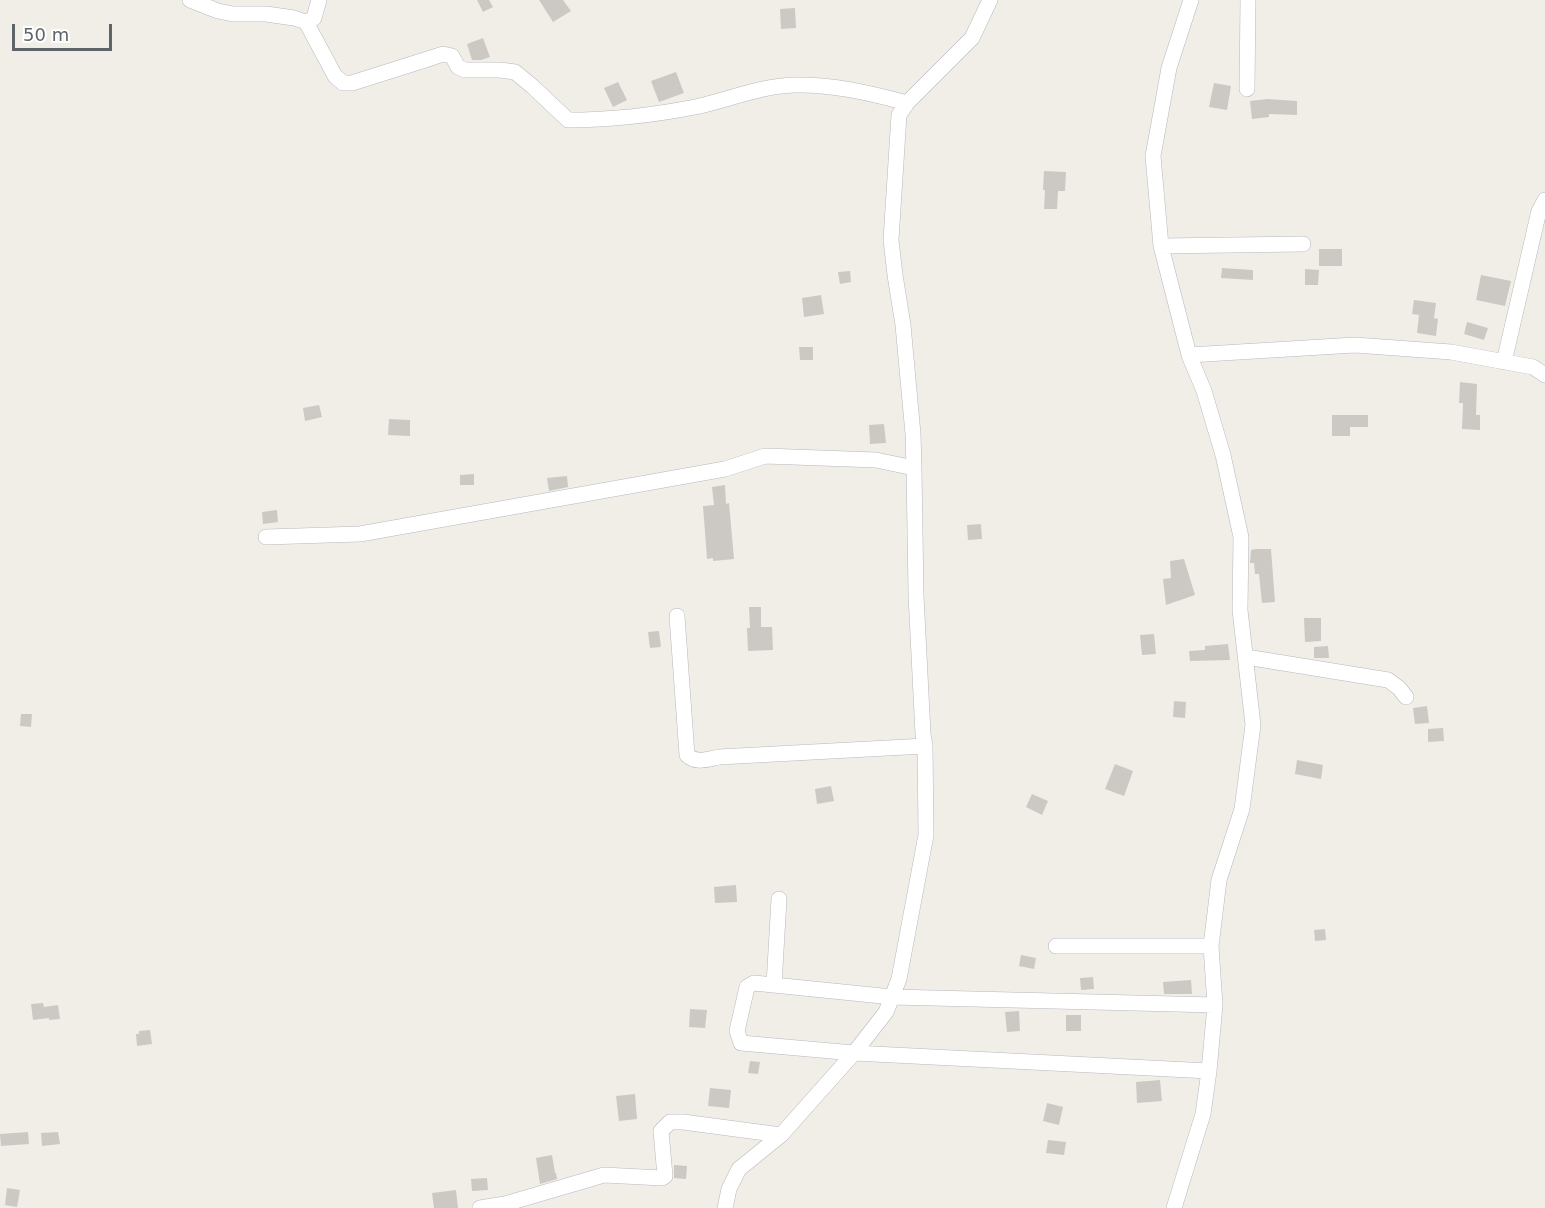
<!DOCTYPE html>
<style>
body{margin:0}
#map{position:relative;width:1545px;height:1208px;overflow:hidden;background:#f1eee8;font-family:"DejaVu Sans",sans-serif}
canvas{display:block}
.scale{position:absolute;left:12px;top:24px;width:100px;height:27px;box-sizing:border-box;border:3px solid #5f6468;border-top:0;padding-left:8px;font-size:18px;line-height:21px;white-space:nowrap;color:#5f6468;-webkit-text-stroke:4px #fff;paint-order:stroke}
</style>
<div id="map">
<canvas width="1545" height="1208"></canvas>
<div class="scale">50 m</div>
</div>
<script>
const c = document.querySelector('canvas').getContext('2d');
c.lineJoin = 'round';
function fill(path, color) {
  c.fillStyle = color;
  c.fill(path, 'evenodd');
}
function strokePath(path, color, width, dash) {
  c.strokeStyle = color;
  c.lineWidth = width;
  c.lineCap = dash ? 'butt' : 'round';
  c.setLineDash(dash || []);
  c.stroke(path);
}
const building = new Path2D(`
 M477 0H489L493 7 483 12Z
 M539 0H563L571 11 553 22Z
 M795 8 796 28 781 29 780 9Z
 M483 38 490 57 481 60H472L467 44Z
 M676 72 684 93 659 102 651 81Z
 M618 82 627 100 613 107 604 88Z
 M1214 83 1231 86 1227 110 1209 107Z
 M1267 99 1297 101V115L1269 114V117L1252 119 1250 101Z
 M1044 171 1066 172 1065 191H1058L1057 209H1044L1045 190H1043Z
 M1319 249H1342V266H1319Z
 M1222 268 1253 270V280L1221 278Z
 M1305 269 1319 270 1318 285H1305Z
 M850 271 851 282 840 284 838 272Z
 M1481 275 1511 281 1505 306 1476 300Z
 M821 295 824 314 804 317 802 298Z
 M1414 300 1436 303 1434 318 1438 319 1436 336 1417 333 1419 315 1412 314Z
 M1467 322 1488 328 1484 340 1464 334Z
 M799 347H813V360H800Z
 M1460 382 1477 384 1476 415H1480V430L1462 429 1463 403H1459Z
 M319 405 322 417 305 421 303 408Z
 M1332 415H1368V427H1350V436H1332Z
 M389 419 410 420V436L388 435Z
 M884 424 886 443 870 444 869 425Z
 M474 474V485H460V475Z
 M567 476 568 487 549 491 547 478Z
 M725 485 726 504 729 503 734 559 713 561V558L707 559 703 506 714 505 712 487Z
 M277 510 278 522 263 524 262 512Z
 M981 524 982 539 968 540 967 525Z
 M1256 549H1271L1275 602 1262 603 1259 574H1255L1254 563H1250L1251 550Z
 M1184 559 1195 595 1166 605 1163 579 1171 578 1170 561Z
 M749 607H761V627H772L773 650 748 651 747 628H750Z
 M1304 618H1321V641L1305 642Z
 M659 631 661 647 650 648 648 632Z
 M1154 634 1156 654 1142 655 1140 635Z
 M1228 644 1230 660 1190 661 1189 651 1205 650V646Z
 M1328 646 1329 658H1314V647Z
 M1174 701 1186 702 1185 718 1173 717Z
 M1427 706 1429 723 1415 724 1413 708Z
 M21 714H32L31 727 20 726Z
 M1443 728 1444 741 1428 742V729Z
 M1297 760 1323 765 1321 779 1295 774Z
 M1115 764 1133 771 1124 796 1105 789Z
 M831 786 834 801 817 804 815 789Z
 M1032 794 1048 801 1042 815 1026 807Z
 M736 885 737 902 715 903 714 887Z
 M1325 929 1326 940 1315 941 1314 930Z
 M1021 955 1036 958 1034 969 1019 966Z
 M1093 977 1094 989 1081 990 1080 978Z
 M1191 980 1192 994H1164L1163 982Z
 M43 1003 44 1007 58 1005 60 1019 49 1020V1018L33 1020 31 1004Z
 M690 1009 707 1010 705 1028 689 1027Z
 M1019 1011 1020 1031 1007 1032 1005 1012Z
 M1066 1015H1081V1031H1066Z
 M150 1030 152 1044 137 1046 136 1034H139V1031Z
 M750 1061 760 1062 758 1074 748 1073Z
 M1160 1080 1162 1101 1137 1103 1136 1082Z
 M710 1088 731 1090 729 1108 708 1106Z
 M635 1094 637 1119 619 1121 616 1096Z
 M1047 1103 1063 1107 1059 1125 1043 1121Z
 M28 1132 29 1144 1 1146 0 1134Z
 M58 1132 60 1144 42 1146 41 1133Z
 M1048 1140 1066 1142 1064 1155 1046 1153Z
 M552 1155 555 1173H556L557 1179 540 1184 536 1158Z
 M674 1165 687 1166 686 1179 674 1178Z
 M487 1178 488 1190 472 1191 471 1179Z
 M7 1188 20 1190 17 1207 5 1205Z
 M456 1190 458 1208H434L432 1193Z`);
const minor = new Path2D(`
 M190 0 218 11 233 14H266L294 18 306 22 314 18 319 0
 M306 22 335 76 343 83H352L428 59 443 54 452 56 458 67 465 70H500L515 72 532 86 568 120C610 120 654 115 695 107 728 100 760 86 794 85 832 84 870 93 907 103
 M1247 89 1248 0
 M1161 246 1303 244
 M1189 355 1355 345 1451 352 1533 367 1545 375
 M1504 362 1539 211 1545 200
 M266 537 360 534 725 469 765 456 876 460 914 468 913 434 903 325 895 275 891 240 899 115 907 103 972 38 990 0
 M677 616 687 755C696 764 708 759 719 757L925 746
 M1246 657 1388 680 1399 688 1406 697
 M1056 946H1211
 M774 985 779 899
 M1209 1071 854 1053 741 1043 737 1031 747 987 754 983 892 997 1215 1005
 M480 1208 505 1204 604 1175 662 1178 665 1176 661 1131 670 1122H683L781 1135
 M725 1208 729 1189 739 1169 781 1135 854 1053 886 1012 899 979 926 835 925 746 923 734 916 595 914 468
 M1174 1208 1203 1114 1209 1071 1215 1005 1211 946 1219 880 1242 809 1253 725 1240 610 1241 537 1223 455 1204 391 1189 355 1161 246 1153 156 1169 68 1191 0`);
fill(building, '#ccc9c5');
strokePath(minor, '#b5b8bc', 16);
strokePath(minor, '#fff', 15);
</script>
